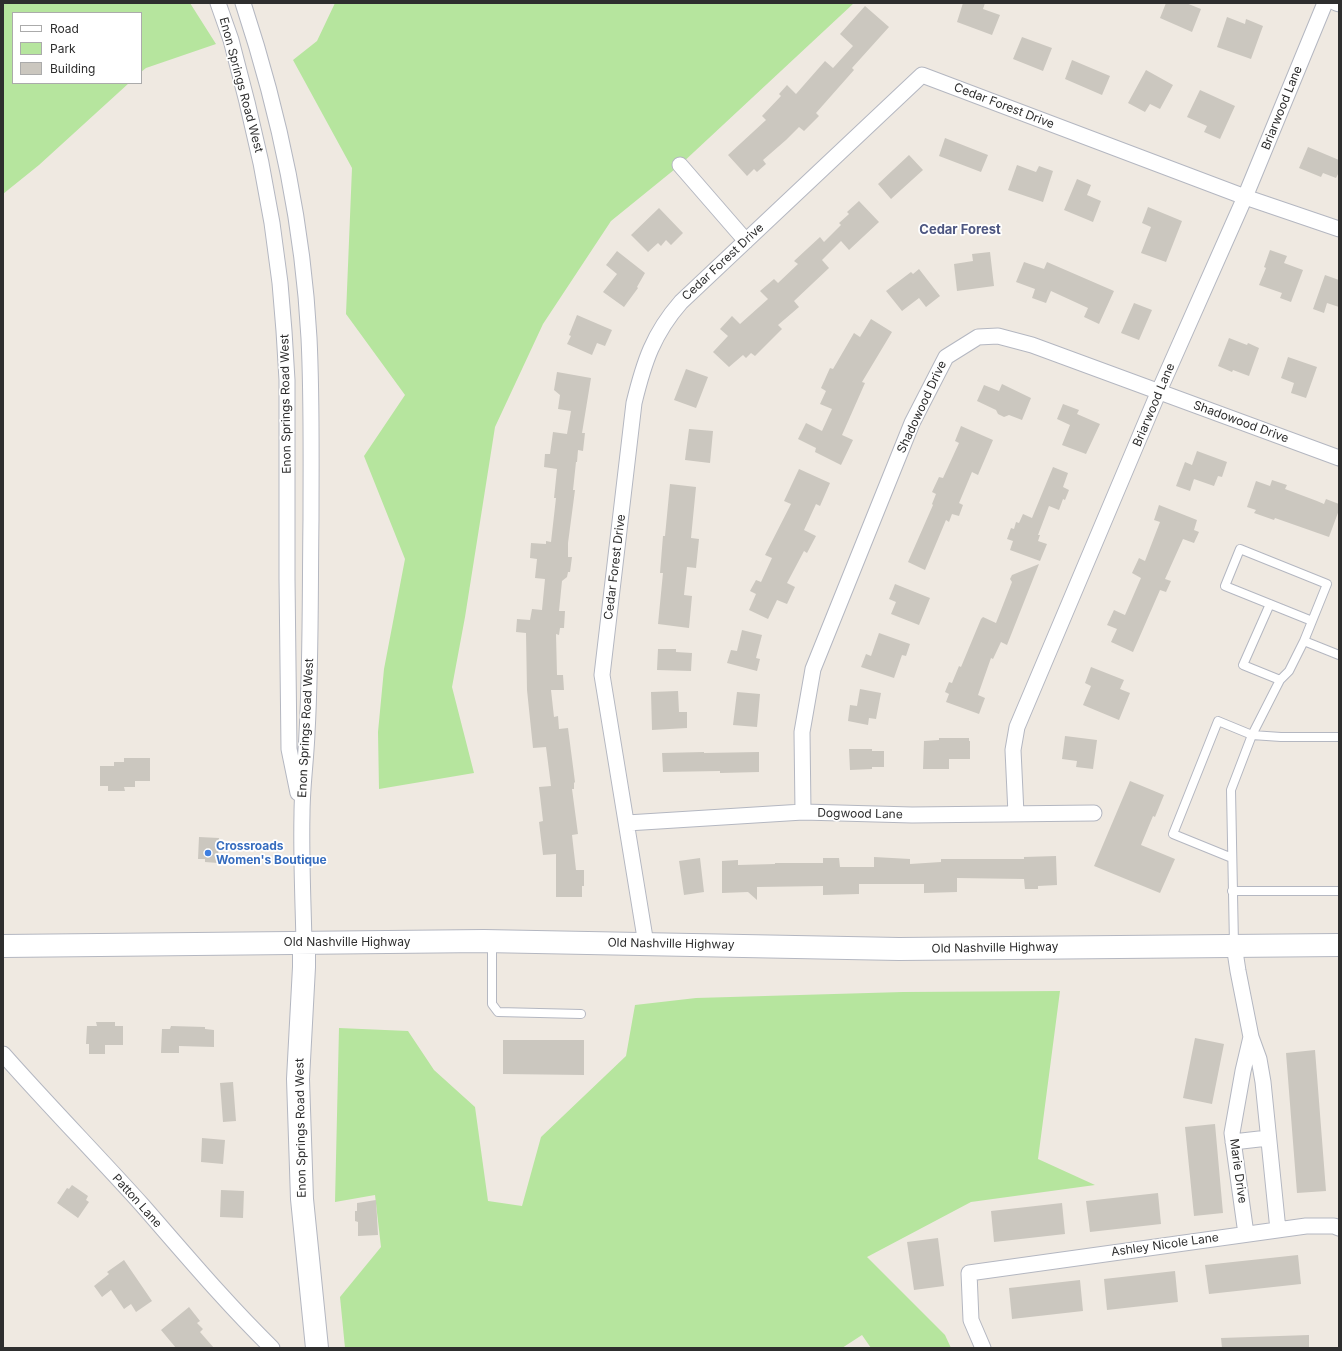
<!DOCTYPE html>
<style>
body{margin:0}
#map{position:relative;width:1342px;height:1351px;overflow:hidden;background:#efe9e1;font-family:Inter,sans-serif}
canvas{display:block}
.frame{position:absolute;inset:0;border:4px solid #2e2e2e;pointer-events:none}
.legend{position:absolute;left:12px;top:12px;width:130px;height:72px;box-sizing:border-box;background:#fff;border:1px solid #ababab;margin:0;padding:5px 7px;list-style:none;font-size:12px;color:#2e2e2e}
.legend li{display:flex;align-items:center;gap:8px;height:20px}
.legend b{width:20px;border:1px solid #ababab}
</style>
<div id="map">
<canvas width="1342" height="1351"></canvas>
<div class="frame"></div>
<ul class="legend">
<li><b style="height:5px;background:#fff"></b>Road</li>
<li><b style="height:11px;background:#b6e59e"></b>Park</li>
<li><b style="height:11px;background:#cbc7bf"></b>Building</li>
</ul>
</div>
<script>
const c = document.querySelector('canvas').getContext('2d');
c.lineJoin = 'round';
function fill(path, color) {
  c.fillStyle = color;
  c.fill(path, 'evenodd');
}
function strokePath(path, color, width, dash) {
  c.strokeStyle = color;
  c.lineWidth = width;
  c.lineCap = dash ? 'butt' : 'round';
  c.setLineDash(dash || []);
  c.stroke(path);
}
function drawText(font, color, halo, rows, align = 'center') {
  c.font = font + ' Inter,sans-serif';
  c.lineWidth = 3.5;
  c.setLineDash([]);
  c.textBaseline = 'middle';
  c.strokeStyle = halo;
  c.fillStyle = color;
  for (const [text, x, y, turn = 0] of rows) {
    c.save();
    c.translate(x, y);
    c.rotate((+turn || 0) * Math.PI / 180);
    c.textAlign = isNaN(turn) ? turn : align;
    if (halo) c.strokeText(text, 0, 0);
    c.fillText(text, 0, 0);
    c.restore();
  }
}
const green = new Path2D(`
 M3 3H190L216 44 146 68 141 72V13H13V83H129L39 165 3 194Z
 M335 3H854L680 165 611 221 543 324 495 427 465 617 452 687 474 773 379 789 378 732 384 669 405 559 364 456 405 395 346 314 352 168 293 60 317 41Z
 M1060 991 1038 1159 1095 1185 971 1202 867 1257 945 1335 951 1348H871L862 1335 842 1348H345L340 1297 381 1247 375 1195 335 1202 339 1028 408 1031 434 1070 475 1107 488 1201 522 1206 541 1137 626 1056 635 1005 696 998 903 992Z`);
const building = new Path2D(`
 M963 3H985L983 9 1000 15 992 35 957 22Z
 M1166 3H1186L1201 9 1192 32 1160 18Z
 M865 6 889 27 852 68 854 70 816 113 819 116 804 131 799 127 786 140 763 160 766 164 757 172 754 169 747 176 728 155 766 120 762 116 781 96 779 94 787 85 796 94 825 61 833 68 853 46 840 34Z
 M1227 17 1245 24 1246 19 1263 26 1251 59 1217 47Z
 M1022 37 1052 48 1043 71 1013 59Z
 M1072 60 1110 76 1102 95 1065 79Z
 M1146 70 1173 85 1160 109 1150 104 1145 112 1128 103Z
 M1200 90 1235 106 1220 139 1204 132 1207 126 1187 117Z
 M945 138 988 155 981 172 939 156Z
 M1308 147 1339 160V172L1336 178 1323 173 1321 177 1299 168Z
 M909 155 923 170 891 199 878 184Z
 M1017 165 1036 172 1039 166 1053 171 1043 202 1008 190Z
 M1077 179 1091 185 1087 195 1101 201 1093 222 1064 210Z
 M859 201 879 222 849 250 841 241 822 260 829 268 794 301 799 307 778 325 782 329 755 356 751 353 746 358 743 355 729 367 713 352 728 336 720 329 732 316 740 324 768 299 760 291 774 279 778 283 798 264 794 261 820 237 824 242 841 225 839 223 849 214 847 212Z
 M1148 207 1182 221 1166 262 1141 253 1151 227 1142 223Z
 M659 208 683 233 671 245 666 240 661 246 658 243 648 252 631 235Z
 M1270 250 1287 256 1284 263 1303 270 1291 302 1280 298 1282 293 1259 285 1266 268 1264 267Z
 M617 251 645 273 637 287 638 288 624 307 603 292 617 274 606 265Z
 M990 252 994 286 957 291 954 264 973 261 972 254Z
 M1024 262 1044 269 1047 262 1114 291 1099 324 1084 317 1088 308 1051 291 1046 303 1032 298 1035 289 1016 282Z
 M919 269 940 296 926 307 919 298 902 311 886 291 911 272 913 274Z
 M1325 275 1339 280V307L1327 303 1324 313 1313 309Z
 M1134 303 1152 310 1139 340 1121 333Z
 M577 315 612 330 605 346 597 343 592 355 567 344 571 336 569 335Z
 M871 319 892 332 862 382 865 383 842 435 853 440 841 465 815 452 816 448 798 439 806 423 822 431 832 409 820 404 826 391 821 388 830 368 833 369 854 333 860 337Z
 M1229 338 1247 345 1248 343 1259 348 1249 376 1233 370 1232 372 1218 366Z
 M1288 357 1317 367 1306 398 1291 393 1294 383 1281 378Z
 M686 369 708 377 696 408 674 400Z
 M557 372 591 378 582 433H585L583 451 578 450 577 462H576L573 490H575L568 543V557H572L570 572H568L567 577 562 581 559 611H565L564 628H560L559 635 556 634 557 675H563L564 690H551L554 717 558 716 559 729 568 728 575 782 574 783V789H572L578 834 572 835 576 870H584V886H582V897H556V854L543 855 539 822 543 821 539 787 551 786 546 747 533 748 527 690 526 633 516 632 517 619 530 620 532 609 542 610 545 579 535 578 537 559 530 558 531 543 546 544V541L551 542 556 498H554L557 469 544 467 545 454H550L553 432 567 434 571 411 558 409 560 395 554 390Z
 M1002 384 1031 398 1022 420 1009 415 1004 417 998 414 996 410 977 401 984 385 999 391Z
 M1063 404 1079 410 1077 414 1100 424 1086 454 1062 445 1070 425 1057 419Z
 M961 426 993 440 978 475 972 472 959 503 963 505 959 516 952 514 949 522 946 520 925 570 908 562 933 505 932 504 936 494 932 492 939 477 943 478 959 443 955 441Z
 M689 429 713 431 710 463 685 460Z
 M1197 451 1227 462 1222 477 1218 476 1214 486 1194 479 1190 491 1176 486 1185 462 1192 465Z
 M1053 467 1068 473 1063 487 1069 490 1065 500 1063 499 1059 510 1049 506 1038 535H1040L1038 541 1047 544 1040 561 1010 550 1013 541 1007 539 1011 528 1014 529 1016 522 1019 523 1023 514 1032 518Z
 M799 469 830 483 820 506 816 504 804 530 816 536 807 553 804 551 787 583 795 587 787 604 777 600 768 619 749 610 756 594 750 591 756 580 761 582 772 558 765 555 791 504 784 501Z
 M1272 480 1287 485 1285 489 1317 501 1324 504 1326 499 1339 504V510L1329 537 1275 518 1274 520 1254 513 1256 510 1247 507 1256 481 1270 486Z
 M670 484 696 487 691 538 699 539 696 568 687 567 684 595 692 596 689 628 658 624 663 573H660L663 536H665Z
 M1159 505 1197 520 1194 530 1199 532 1194 543 1183 539 1165 579 1171 581 1166 592 1160 590 1133 652 1111 642 1117 629 1107 625 1114 610 1125 615 1141 578 1132 573 1139 558 1145 561 1160 522 1154 520Z
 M1039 564 1007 645 1001 642 993 659 991 658 978 695 985 698 979 714 946 702 949 694 945 692 949 682 952 683 959 666 961 667 981 619 983 617 996 623 1012 582 1010 579 1012 575Z
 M895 584 930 598 919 625 891 614 896 602 889 599Z
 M742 630 762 635 756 658 760 659 757 671 727 663 731 650 737 651Z
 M879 633 910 644 906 656 902 655 894 678 861 667 866 654 871 656Z
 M658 649H676V652L692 653 691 671 657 670Z
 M1091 667 1124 680 1120 689 1130 693 1119 720 1083 705 1091 686 1085 683Z
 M860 689 881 693 876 719 869 718 868 725 848 721 850 705 857 706Z
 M678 691 679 712H687V728L652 730 651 692Z
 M737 692 760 694 757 727 733 725Z
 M1065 736 1097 740 1093 769 1076 767 1077 761 1062 759Z
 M939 738H969V741H970V759H949V769H923L924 741 939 740Z
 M849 749H872V751H884V767H872V769L850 770Z
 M704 752V753L759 752V772L720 773V771L663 772 662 753Z
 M124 758H150V781H135V787H124L125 791H108V786H100V766H114V762H124Z
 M1130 781 1164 795 1155 817 1153 816 1141 845 1175 859 1160 893 1094 866Z
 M199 837 219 838 218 863 205 862V859H198Z
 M1056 856 1057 885 1038 886V889H1025L1024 879 957 878V892L924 893V884H859V894L823 895V886L757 887V900L748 892 722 893V861L738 860V865L775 864V863H823V858H839L840 867H874V857L910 859V864L941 862V859H1024V857Z
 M700 858 704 892 684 895 679 861Z
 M96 1022H115V1026H123V1045H105V1054H89V1044H86L87 1026H97Z
 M171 1026 205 1027V1029L214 1030V1047L179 1046V1053H161L162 1029H170Z
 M1195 1038 1224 1044 1212 1104 1183 1098Z
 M503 1040H584V1075L503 1074Z
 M1315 1050 1326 1191 1297 1193 1286 1053Z
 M233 1082 236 1121 223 1122 220 1083Z
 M1215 1124 1223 1213 1194 1216 1185 1127Z
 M202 1138 225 1140 223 1164 201 1162Z
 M72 1185 88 1196 86 1200 89 1202 78 1218 57 1203 67 1188 69 1189Z
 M221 1190 244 1191 243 1218 220 1217Z
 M1158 1193 1161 1224 1090 1232 1086 1201Z
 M376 1200 378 1235 358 1236V1222L355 1221V1211H357V1203Z
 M1062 1203 1065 1234 994 1242 991 1211Z
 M938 1238 944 1286 914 1290 907 1242Z
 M1298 1255 1301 1284 1209 1294 1205 1265Z
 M124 1260 152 1301 136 1312 131 1304 124 1309 111 1290 102 1297 94 1286 109 1274 107 1272Z
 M1175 1271 1178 1302 1107 1310 1104 1279Z
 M1080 1280 1083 1311 1012 1319 1009 1288Z
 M189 1307 200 1321 197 1323 203 1329 200 1332 214 1348H176L161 1330Z
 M1309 1335V1348H1222L1221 1338Z`);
const lane = new Path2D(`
 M1270 604 1243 665 1280 680
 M1304 641 1327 584 1240 549 1225 586 1312 621
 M1232 858 1173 834 1218 721 1252 735 1280 680 1289 671 1304 641 1339 655
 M1232 891H1339
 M492 941V1004L498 1012 581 1014
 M1234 945 1231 790 1252 735 1281 737H1339`);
const street = new Path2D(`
 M218 3 231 40 247 102 261 163 272 223 280 283 284 331 287 380V579L289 749 298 793
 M243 3C279 112 303 224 309 338 312 398 311 459 311 519 310 590 311 662 307 733 306 760 302 787 302 814 301 856 303 899 304 942
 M1336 3 1339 4
 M680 165 746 241
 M803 812 802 732 813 669 912 423 946 357 978 337 998 336 1032 345 1339 458
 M1016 814 1013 750 1017 727 1159 391 1245 197 1325 3
 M627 823 803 812 912 815 1094 813
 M646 944 602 675 634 403C644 362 653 334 681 302L922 75 1245 197 1339 229
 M1234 945 1238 971 1251 1037 1259 1059 1263 1082 1278 1230
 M3 1054C49 1106 97 1155 143 1206 185 1254 226 1303 272 1348
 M1233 1142 1268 1138
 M1246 1234 1232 1133 1243 1071 1251 1037
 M983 1348 971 1320 969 1273 1306 1226H1334L1339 1228`);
const secondary = new Path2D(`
 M304 942V967L298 1079 302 1199 317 1348
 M3 946 484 941 899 949 1339 945`);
const markers = [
 [208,853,4,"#3f7fe0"]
];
const streetNames = [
 ["Enon Springs Road West",241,85,75],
 ["Cedar Forest Drive",1004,106,21],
 ["Briarwood Lane",1282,108,-68],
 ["Cedar Forest Drive",723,262,-43],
 ["Enon Springs Road West",286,404,-91],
 ["Briarwood Lane",1154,405,-67],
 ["Shadowood Drive",922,407,-65],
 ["Shadowood Drive",1241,422,20],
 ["Cedar Forest Drive",615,567,-83],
 ["Enon Springs Road West",306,728,-87],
 ["Dogwood Lane",860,814,1],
 ["Old Nashville Highway",347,942],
 ["Old Nashville Highway",671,944,1],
 ["Old Nashville Highway",995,948,-1],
 ["Enon Springs Road West",301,1128,-91],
 ["Marie Drive",1238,1171,82],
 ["Patton Lane",137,1201,48],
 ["Ashley Nicole Lane",1165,1245,-8]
];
const shopNames = [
 ["Crossroads",216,846],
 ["Women's Boutique",216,860]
];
const neighbourhoodNames = [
 ["Cedar Forest",960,230]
];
fill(green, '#b6e59e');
fill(building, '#cbc7bf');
strokePath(lane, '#b4b7c1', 10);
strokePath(street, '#b4b7c1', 17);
strokePath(secondary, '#b4b7c1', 24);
strokePath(lane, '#fff', 8);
strokePath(street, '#fff', 15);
strokePath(secondary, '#fff', 22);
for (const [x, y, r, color] of markers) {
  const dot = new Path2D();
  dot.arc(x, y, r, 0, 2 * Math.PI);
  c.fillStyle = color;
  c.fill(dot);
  strokePath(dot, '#fff', 1.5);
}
drawText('12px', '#2e2e2e', '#fff', streetNames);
drawText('bold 12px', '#366cbe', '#fff', shopNames, 'left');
drawText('bold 13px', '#4d5680', '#fff', neighbourhoodNames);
</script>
